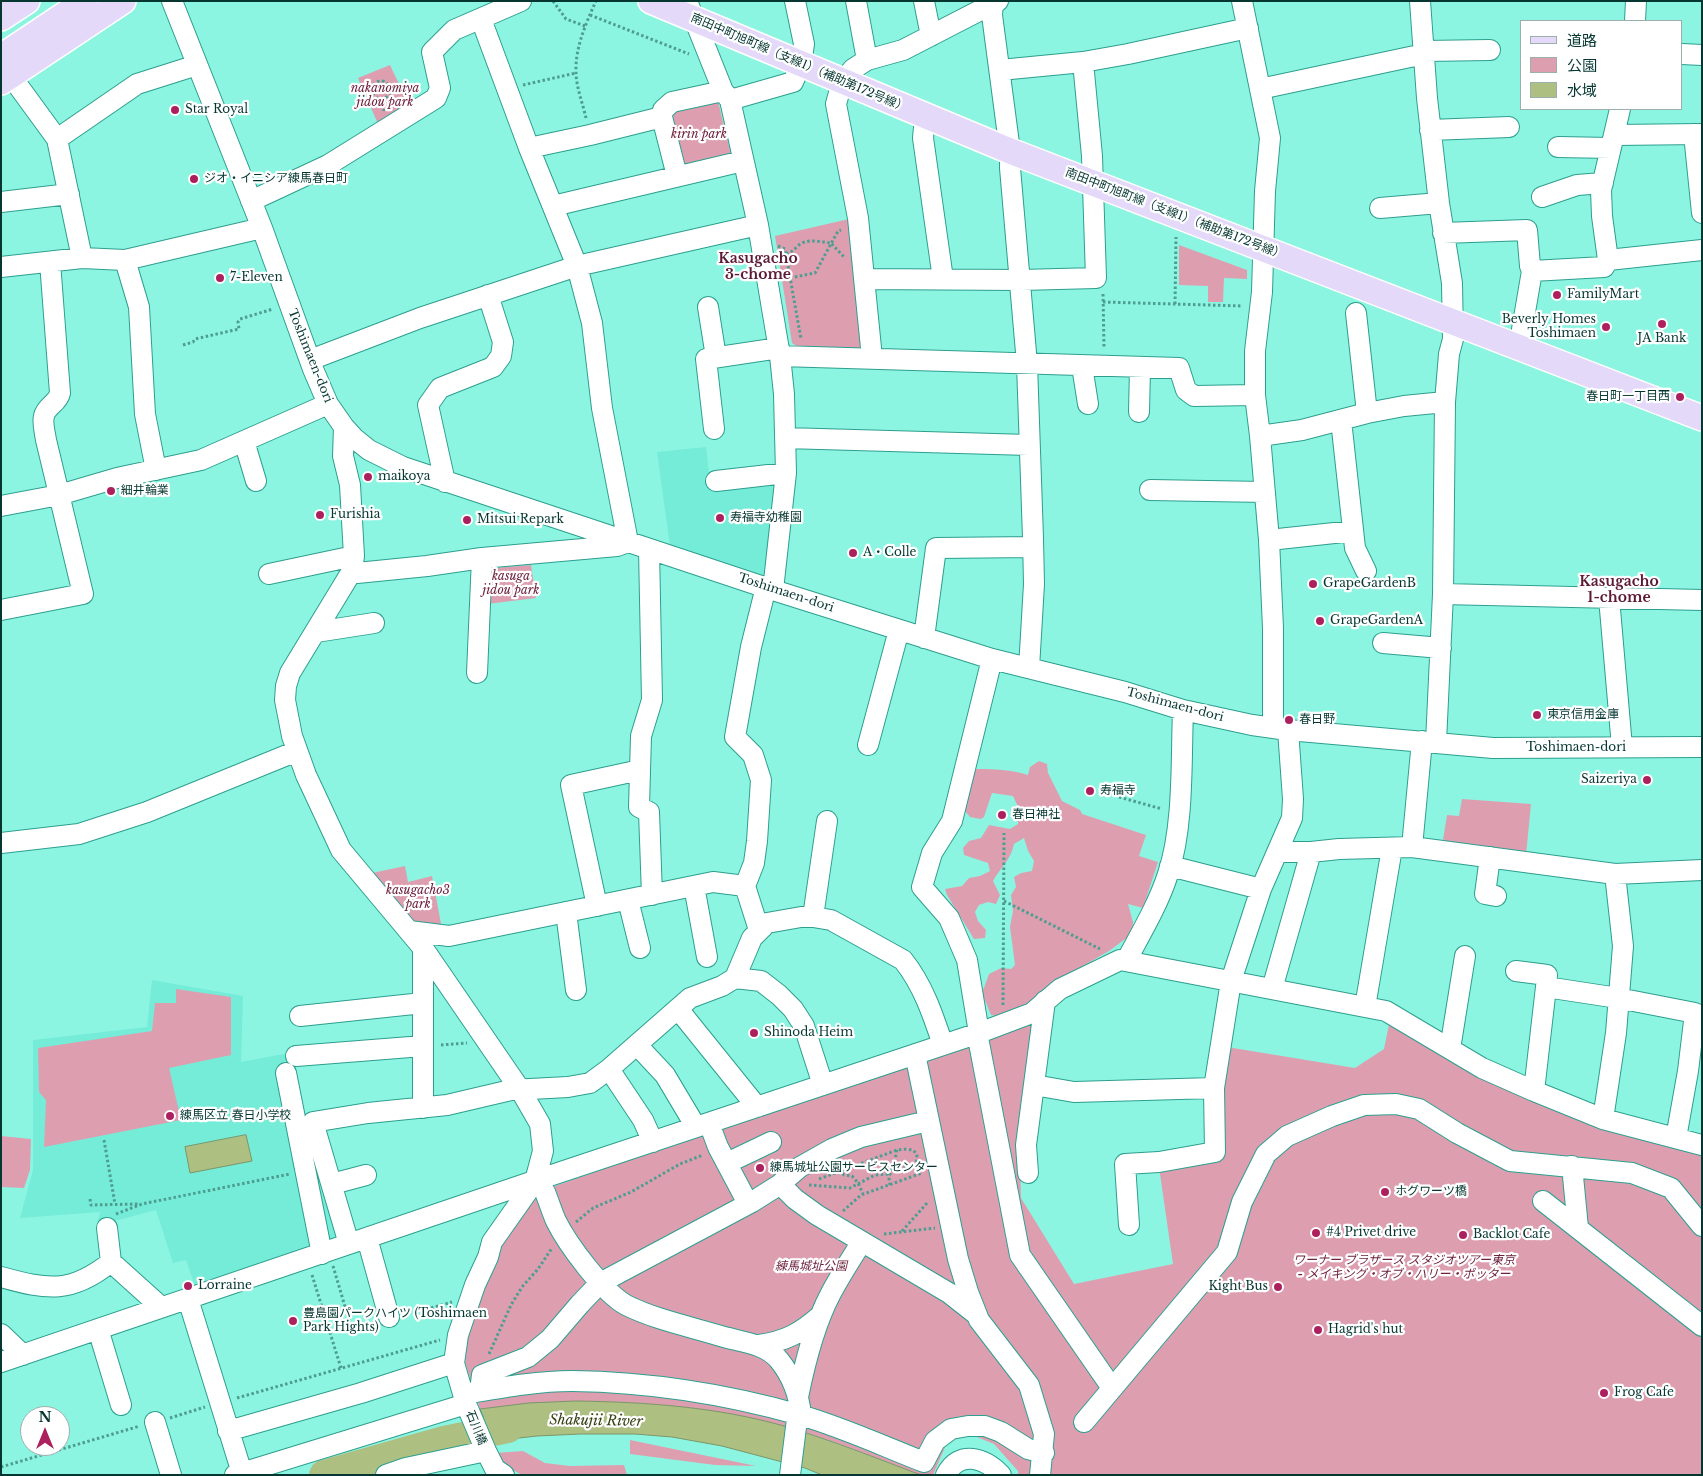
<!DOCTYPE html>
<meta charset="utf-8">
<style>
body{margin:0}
#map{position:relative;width:1703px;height:1476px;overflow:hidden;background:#8cf5e2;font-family:"Libre Baskerville","Noto Sans JP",serif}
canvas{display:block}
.frame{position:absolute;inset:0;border:2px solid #053730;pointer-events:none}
.legend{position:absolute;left:1520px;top:20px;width:162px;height:90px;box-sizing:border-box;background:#fff;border:1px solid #9bafac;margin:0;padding:6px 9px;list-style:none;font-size:15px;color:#053730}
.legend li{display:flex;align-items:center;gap:10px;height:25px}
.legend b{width:25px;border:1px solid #9bafac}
.north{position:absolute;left:20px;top:1406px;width:50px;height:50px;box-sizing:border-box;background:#fff;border:1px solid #9bafac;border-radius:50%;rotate:0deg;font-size:14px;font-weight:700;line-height:20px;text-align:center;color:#053730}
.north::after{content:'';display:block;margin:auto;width:18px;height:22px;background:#ad205e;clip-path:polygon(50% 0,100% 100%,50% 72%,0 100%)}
</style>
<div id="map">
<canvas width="1703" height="1476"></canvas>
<div class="frame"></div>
<ul class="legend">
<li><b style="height:6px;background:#e4d9f9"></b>道路</li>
<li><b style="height:14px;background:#dd9fb0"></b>公園</li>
<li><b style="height:14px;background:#aebf82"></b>水域</li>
</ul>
<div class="north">N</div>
</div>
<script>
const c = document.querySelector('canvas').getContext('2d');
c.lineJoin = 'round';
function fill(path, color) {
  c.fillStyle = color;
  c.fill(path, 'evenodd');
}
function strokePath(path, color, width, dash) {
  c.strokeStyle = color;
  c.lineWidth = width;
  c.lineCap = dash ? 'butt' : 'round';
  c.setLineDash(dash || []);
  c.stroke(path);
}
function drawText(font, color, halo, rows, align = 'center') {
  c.font = font + ' "Libre Baskerville","Noto Sans JP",serif';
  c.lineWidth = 4.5;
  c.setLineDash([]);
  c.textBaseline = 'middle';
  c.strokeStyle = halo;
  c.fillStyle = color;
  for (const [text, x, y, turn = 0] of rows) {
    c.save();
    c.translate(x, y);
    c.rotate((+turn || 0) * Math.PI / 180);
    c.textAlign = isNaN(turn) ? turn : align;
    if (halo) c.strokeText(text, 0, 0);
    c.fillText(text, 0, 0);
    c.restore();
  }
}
const built = new Path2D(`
 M706 447 711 490 772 482 777 488 768 572 762 575 670 546 657 452Z
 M152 980 243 996 241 1062 289 1053 339 1236 195 1286 186 1260 173 1263 156 1210 111 1222H97L100 1212 20 1218 33 1170V1040L147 1027Z`);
const green = new Path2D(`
 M390 65 409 105 378 124 358 78Z
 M717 97 732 159 679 165 667 112Z
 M849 219 865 345 860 351 802 350 792 343 775 236Z
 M1179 245 1247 270V279L1224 278 1223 302H1208V286L1179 285Z
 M531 565 536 598 487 604 488 571 494 568Z
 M1039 761 1047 764 1048 773 1062 801 1080 810 1082 814 1146 835 1139 856 1158 862 1143 908 1128 904 1133 922 1132 934 1109 951 1046 987 1030 1006 997 1016 991 1015 982 993 989 974 1001 968 1011 969 1015 965 1010 927 1013 911 1011 895 1016 887 1014 877 1021 873 1032 871 1034 861 1028 851 1024 838 1014 844C1011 860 1000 868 993 881L1000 895 996 904 988 902 979 905 975 912 978 921 986 930 985 938 974 939 947 895 945 889 962 886 969 878 980 876 990 871 988 863 964 855 963 848 969 841 981 838 989 825 1010 829 1018 824 1019 809 1013 796 992 793 984 817 981 819 970 817 964 810 970 769C989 769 1010 769 1028 775L1030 767Z
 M1462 799 1531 804 1526 855 1442 846 1447 815 1459 816Z
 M405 866 408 882 432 876 442 929 418 926 372 873Z
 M176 989 231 997V1055L169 1068 181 1120 44 1147 46 1100 39 1092 38 1048 152 1031 155 1003H176Z
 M1035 1018 1020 1157 1021 1198 1074 1284 1173 1264 1159 1167 1223 1159 1219 1099 1227 1047 1355 1068 1384 1049 1389 1024 1527 1099 1599 1124 1702 1150V1475H1018V1471L994 1444 967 1433 946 1445 933 1475H921C875 1458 829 1438 782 1426 680 1400 584 1396 480 1409L465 1362 468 1328 501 1240 535 1193Z
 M1 1136 31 1139 30 1170 24 1188 1 1187Z
 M630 1440 756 1466 715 1465 630 1454Z
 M523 1451 545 1463 570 1466 624 1465 627 1475H522L513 1470 496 1456 495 1453Z`);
const water = new Path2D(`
 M246 1135 252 1161 190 1173 185 1147Z
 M576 1401C646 1402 717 1407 784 1426 831 1440 876 1458 921 1475H822L805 1468 722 1446 672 1437 635 1434H581L537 1436 493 1441 480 1409 529 1403Z`);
const river = new Path2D(`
 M324 1475 444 1441 508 1428`);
const path = new Path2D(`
 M553 1 566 19 585 26
 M590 15 689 54
 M372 90a9 9 0 1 1 18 0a9 9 0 1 1-18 0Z
 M523 85 576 73
 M383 99 384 111
 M586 118C583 104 576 87 576 72 575 48 586 23 596 1
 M778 246 785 249 801 339
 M786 254C794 252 796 246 802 243 811 239 822 242 831 243L844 257
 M790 278 815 273 838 231 841 230
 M1103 294 1104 348
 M1103 302 1243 306
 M1175 304 1176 237
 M183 345 193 342 195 339 239 329 238 322 240 319 273 309
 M1119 797 1162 809
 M1004 901 1100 949
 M1003 1005 1004 833
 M441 1045 467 1043
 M104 1140 115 1204
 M894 1167 897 1148
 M839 1170 844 1175 852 1176 858 1183 863 1194
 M819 1179 897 1150C909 1148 922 1149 915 1165L911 1167 897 1165 891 1170 889 1178 890 1185
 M809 1185 850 1188 875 1175 889 1174
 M90 1199 91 1205 138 1204
 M843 1211 861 1195 922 1173
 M116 1214 142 1204 290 1174
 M576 1222 593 1208 631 1192 680 1164 703 1155
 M902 1231 928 1202
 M884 1234 935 1228
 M333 1266 352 1330
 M312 1275 341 1368
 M431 1308 452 1302
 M489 1354 511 1305 522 1287 538 1269 552 1248
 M237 1398 440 1340
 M170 1418 205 1407
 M1 1467 140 1426`);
const minor = new Path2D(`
 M172 1 262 228 313 369 328 404 344 427 354 438 369 450 403 467 773 590 992 659 1125 692 1183 710 1252 725 1288 730 1493 748 1702 747
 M687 1 723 91 730 100 758 225 780 356 784 394 786 473 773 590
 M856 1 867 60
 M924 1 931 36
 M993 1 992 15 1010 151V168L1027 364 1033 538 1034 584 1029 668
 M1242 1 1270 138 1265 191 1262 292 1255 351V395L1260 436 1269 540 1273 628V727
 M1420 1 1427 98 1439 203 1452 283 1453 339 1449 354 1445 402 1443 594 1436 742
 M1635 21 1636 1
 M1424 51 1490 50
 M1682 54 1702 55
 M1000 70 1083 62 1128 54 1248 28
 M11 76 57 139 82 258
 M1260 89 1424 54
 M730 100 793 82 801 64 804 44 795 1
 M662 117 677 176
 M925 117 923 138 943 279
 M1430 130 1509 127
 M1694 134 1702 213
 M1614 135 1702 134
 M57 139 137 84 197 65
 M1558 147 1611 148
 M529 148 590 135 662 117 663 110 672 102 723 91
 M1542 197 1577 185 1603 183
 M251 201 328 165 436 98 440 88 432 52 454 30 521 1
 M1 202 69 194
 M553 206 743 161
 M1380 208 1439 203
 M1443 233 1527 230 1530 266 1532 271
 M125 260 139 307 145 414 156 470
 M1608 260 1702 250
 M1 267 82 258 125 260 262 228
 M865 279 1021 280 1096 278 1092 156 1083 62
 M708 307 716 357
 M1356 313 1367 413
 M1519 347 1532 271 1604 267 1608 260 1602 216 1601 190 1620 109
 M780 356 1179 368 1186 390 1194 396 1255 395
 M872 358 858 218 836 104 842 82 853 69 867 60 903 50 998 1
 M310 360 420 318 577 266 758 225
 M1082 366 1088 404
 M1139 412 1140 368
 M1341 420 1355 548 1366 571
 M344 427 343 456 350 485 354 556 352 571 290 673 286 686 285 700 292 736 306 775 341 850 423 948 521 1091 540 1124 543 1151 535 1181 492 1242 488 1257 475 1285 458 1335 454 1363 466 1404 486 1451 495 1469 504 1475
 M714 429 706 359 779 348
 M1260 436 1302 430 1367 413 1404 406 1445 402
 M785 438 1029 445
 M244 441 256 481
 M716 481 786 473
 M445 482 428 405 440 388 493 367 501 356 503 342 488 295
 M1150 490 1265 492
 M1 506 59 495 117 478 201 460 328 404
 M1269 540 1353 531
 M649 549 652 700 641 736 639 807 649 812 652 895
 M352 571 357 573 427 566 482 558 617 546 628 542 602 408 592 323 577 266 529 148 481 19
 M269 574 354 556
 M1443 594 1702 600
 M1609 598 1622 747
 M1 610 83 594 46 440C45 433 42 423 44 416 46 406 58 403 60 393L50 262
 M316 632 374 623
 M924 638 936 548 1033 547
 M1383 643 1441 648
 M477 673 482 558
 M868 745 899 630
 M1 843 79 834 147 812 297 751
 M1412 847 1422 741
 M1277 852H1311L1339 849 1412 847 1615 874 1702 870
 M1490 857 1485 894 1496 896
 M1170 866 1261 889
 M694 886 707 957
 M628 900 640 948
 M597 906 571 785 640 770
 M566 912 576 990
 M813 917 827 821
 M759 930 745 886 754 863 757 841 761 780 753 755 735 737 751 647 766 587
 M409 931 449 936 713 882 745 886
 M1126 961C1141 933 1158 905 1168 874 1184 826 1181 761 1183 710
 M1516 971 1547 975 1546 987
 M735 978 761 981 779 995 793 1009 804 1026 823 1085
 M1272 989 1311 852
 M1365 1007 1392 848
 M678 1009 757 1107
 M300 1016 423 1003
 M979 1033 967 960 949 918 922 887 932 853 952 821 992 659
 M979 1043 1020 1255 1112 1388
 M637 1045 665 1075 696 1127
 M1450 1049 1465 956
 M915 1054 958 1259 968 1292 979 1320 1029 1385 1044 1434 1040 1475
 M296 1056 423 1046
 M609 1069 643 1120 653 1142
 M286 1073 322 1254
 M1034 1085 1074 1092 1214 1088 1231 981 1261 889 1292 818 1293 799 1288 730
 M1534 1091 1546 987 1618 998 1695 1013 1688 1071 1676 1138
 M423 1108V948
 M1603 1119 1616 1033 1623 946 1615 874
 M709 1123 718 1147 744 1196
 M727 1163 771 1142
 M1572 1166 1578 1228
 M1028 1173 1026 1145 1045 1001
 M332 1184 366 1175
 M780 1184 795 1199 817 1215 949 1293 977 1315
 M545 1192C549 1202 552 1212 556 1221 568 1245 603 1292 626 1305 656 1320 692 1327 724 1337 743 1342 766 1344 779 1360 792 1376 799 1395 801 1415
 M1543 1201 1702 1326
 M1129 1225 1125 1164 1159 1162 1215 1152 1214 1088
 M107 1228 111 1262 161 1307
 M367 1238 389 1317
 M349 1244 313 1122 368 1113 447 1105 511 1090 568 1087 590 1083 609 1069 690 998 722 986 735 978 752 938 767 923 801 917H813L831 920 903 960C923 985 933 1015 943 1045
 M1 1277C48 1290 71 1294 111 1262
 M188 1299 242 1473
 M98 1329 121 1405
 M1 1334 23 1355
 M759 1345C786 1341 801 1333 821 1315
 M1 1362 540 1179 979 1033 1032 1013 1060 989 1120 960 1386 1011 1482 1068 1534 1091 1603 1119 1702 1145
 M480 1391 482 1375 528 1357 550 1339 580 1304 600 1283 752 1202 779 1185 800 1167 832 1149 861 1137 928 1121
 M463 1394C499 1388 536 1381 572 1381 649 1382 726 1394 800 1415 842 1427 883 1446 924 1462L935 1441 951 1429 968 1426H985L1001 1432 1028 1449 1044 1453
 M798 1397C805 1362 814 1325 831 1293 840 1276 851 1259 861 1243
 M155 1422 171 1475
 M1084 1422 1227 1252 1242 1202 1266 1154 1287 1136 1332 1116 1364 1105 1396 1104 1419 1109 1457 1133 1510 1161 1632 1173 1671 1188 1702 1226
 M228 1431 361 1393 454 1363
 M235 1475 466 1404
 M386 1475 406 1468 486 1451
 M790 1475 797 1419
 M946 1475C959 1449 985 1458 1001 1475`);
const major = new Path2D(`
 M651 1 1010 151 1702 418
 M1 18 27 1
 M1 57 85 1
 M1 82 123 1`);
const markers = [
 [175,110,5,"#ad205e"],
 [194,179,5,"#ad205e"],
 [220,278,5,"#ad205e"],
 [1557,295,5,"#ad205e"],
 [1662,324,5,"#ad205e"],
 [1606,327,5,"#ad205e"],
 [1680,397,5,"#ad205e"],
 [368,477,5,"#ad205e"],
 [111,491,5,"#ad205e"],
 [320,515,5,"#ad205e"],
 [720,518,5,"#ad205e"],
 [467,520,5,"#ad205e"],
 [853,553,5,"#ad205e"],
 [1313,584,5,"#ad205e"],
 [1320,621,5,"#ad205e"],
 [1537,715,5,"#ad205e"],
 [1289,720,5,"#ad205e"],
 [1647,780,5,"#ad205e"],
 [1090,791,5,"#ad205e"],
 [1002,815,5,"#ad205e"],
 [754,1033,5,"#ad205e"],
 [170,1116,5,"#ad205e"],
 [760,1168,5,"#ad205e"],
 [1385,1192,5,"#ad205e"],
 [1316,1233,5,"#ad205e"],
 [1463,1235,5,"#ad205e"],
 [188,1286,5,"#ad205e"],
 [1278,1287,5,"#ad205e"],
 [293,1321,5,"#ad205e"],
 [1318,1330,5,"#ad205e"],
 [1604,1393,5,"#ad205e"]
];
const streetNames = [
 ["南田中町旭町線（支線1）（補助第172号線）",799,63,23],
 ["南田中町旭町線（支線1）（補助第172号線）",1175,214,21],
 ["Toshimaen-dori",310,356,68],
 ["Toshimaen-dori",786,593,18],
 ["Toshimaen-dori",1175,705,15],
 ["Toshimaen-dori",1576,748],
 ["石川橋",476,1428,68]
];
const parkNames = [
 ["nakanomiya",385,89],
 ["jidou park",385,103],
 ["kirin park",699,135],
 ["kasuga",511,577],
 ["jidou park",511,591],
 ["kasugacho3",418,891],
 ["park",418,905],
 ["ワーナー ブラザース スタジオツアー東京",1404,1261],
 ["- メイキング・オブ・ハリー・ポッター",1404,1275],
 ["練馬城址公園",811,1267]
];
const poiNames = [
 ["Star Royal",185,110],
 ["ジオ・イニシア練馬春日町",204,179],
 ["7-Eleven",230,278],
 ["FamilyMart",1567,295],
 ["Beverly Homes",1596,320,"right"],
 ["Toshimaen",1596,334,"right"],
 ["JA Bank",1662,339,"center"],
 ["春日町一丁目西",1670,397,"right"],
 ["maikoya",378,477],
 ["細井輪業",121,491],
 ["Furishia",330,515],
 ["寿福寺幼稚園",730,518],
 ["Mitsui Repark",477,520],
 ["A・Colle",863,553],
 ["GrapeGardenB",1323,584],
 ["GrapeGardenA",1330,621],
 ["東京信用金庫",1547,715],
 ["春日野",1299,720],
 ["Saizeriya",1637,780,"right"],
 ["寿福寺",1100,791],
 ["春日神社",1012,815],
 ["Shinoda Heim",764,1033],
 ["練馬区立 春日小学校",180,1116],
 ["練馬城址公園サービスセンター",770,1168],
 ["ホグワーツ橋",1395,1192],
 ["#4 Privet drive",1326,1233],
 ["Backlot Cafe",1473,1235],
 ["Lorraine",198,1286],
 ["Kight Bus",1268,1287,"right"],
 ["豊島園パークハイツ (Toshimaen",303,1314],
 ["Park Hights)",303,1328],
 ["Hagrid's hut",1328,1330],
 ["Frog Cafe",1614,1393]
];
const neighbourhoodNames = [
 ["Kasugacho",758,259],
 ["3-chome",758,275],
 ["Kasugacho",1619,582],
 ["1-chome",1619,598]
];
const waterNames = [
 ["Shakujii River",596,1421,1]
];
fill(built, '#75ecd7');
fill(green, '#dd9fb0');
fill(water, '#aebf82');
strokePath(water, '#7b9669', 1);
strokePath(river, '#aebf82', 30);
strokePath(minor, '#2d9f8e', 22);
strokePath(major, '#fff', 28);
strokePath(path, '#4e9d90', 3, [2.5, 2.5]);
strokePath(minor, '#fff', 20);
strokePath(major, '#e4d9f9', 25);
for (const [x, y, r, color] of markers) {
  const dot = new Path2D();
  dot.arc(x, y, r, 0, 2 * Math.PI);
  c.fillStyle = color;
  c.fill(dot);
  strokePath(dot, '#fff', 2);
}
drawText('12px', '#053730', '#fff', streetNames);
drawText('italic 12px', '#6f223f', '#fff', parkNames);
drawText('12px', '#053730', '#fff', poiNames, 'left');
drawText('bold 14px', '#5d1a34', '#fff', neighbourhoodNames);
drawText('italic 14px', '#364013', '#fff', waterNames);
</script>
